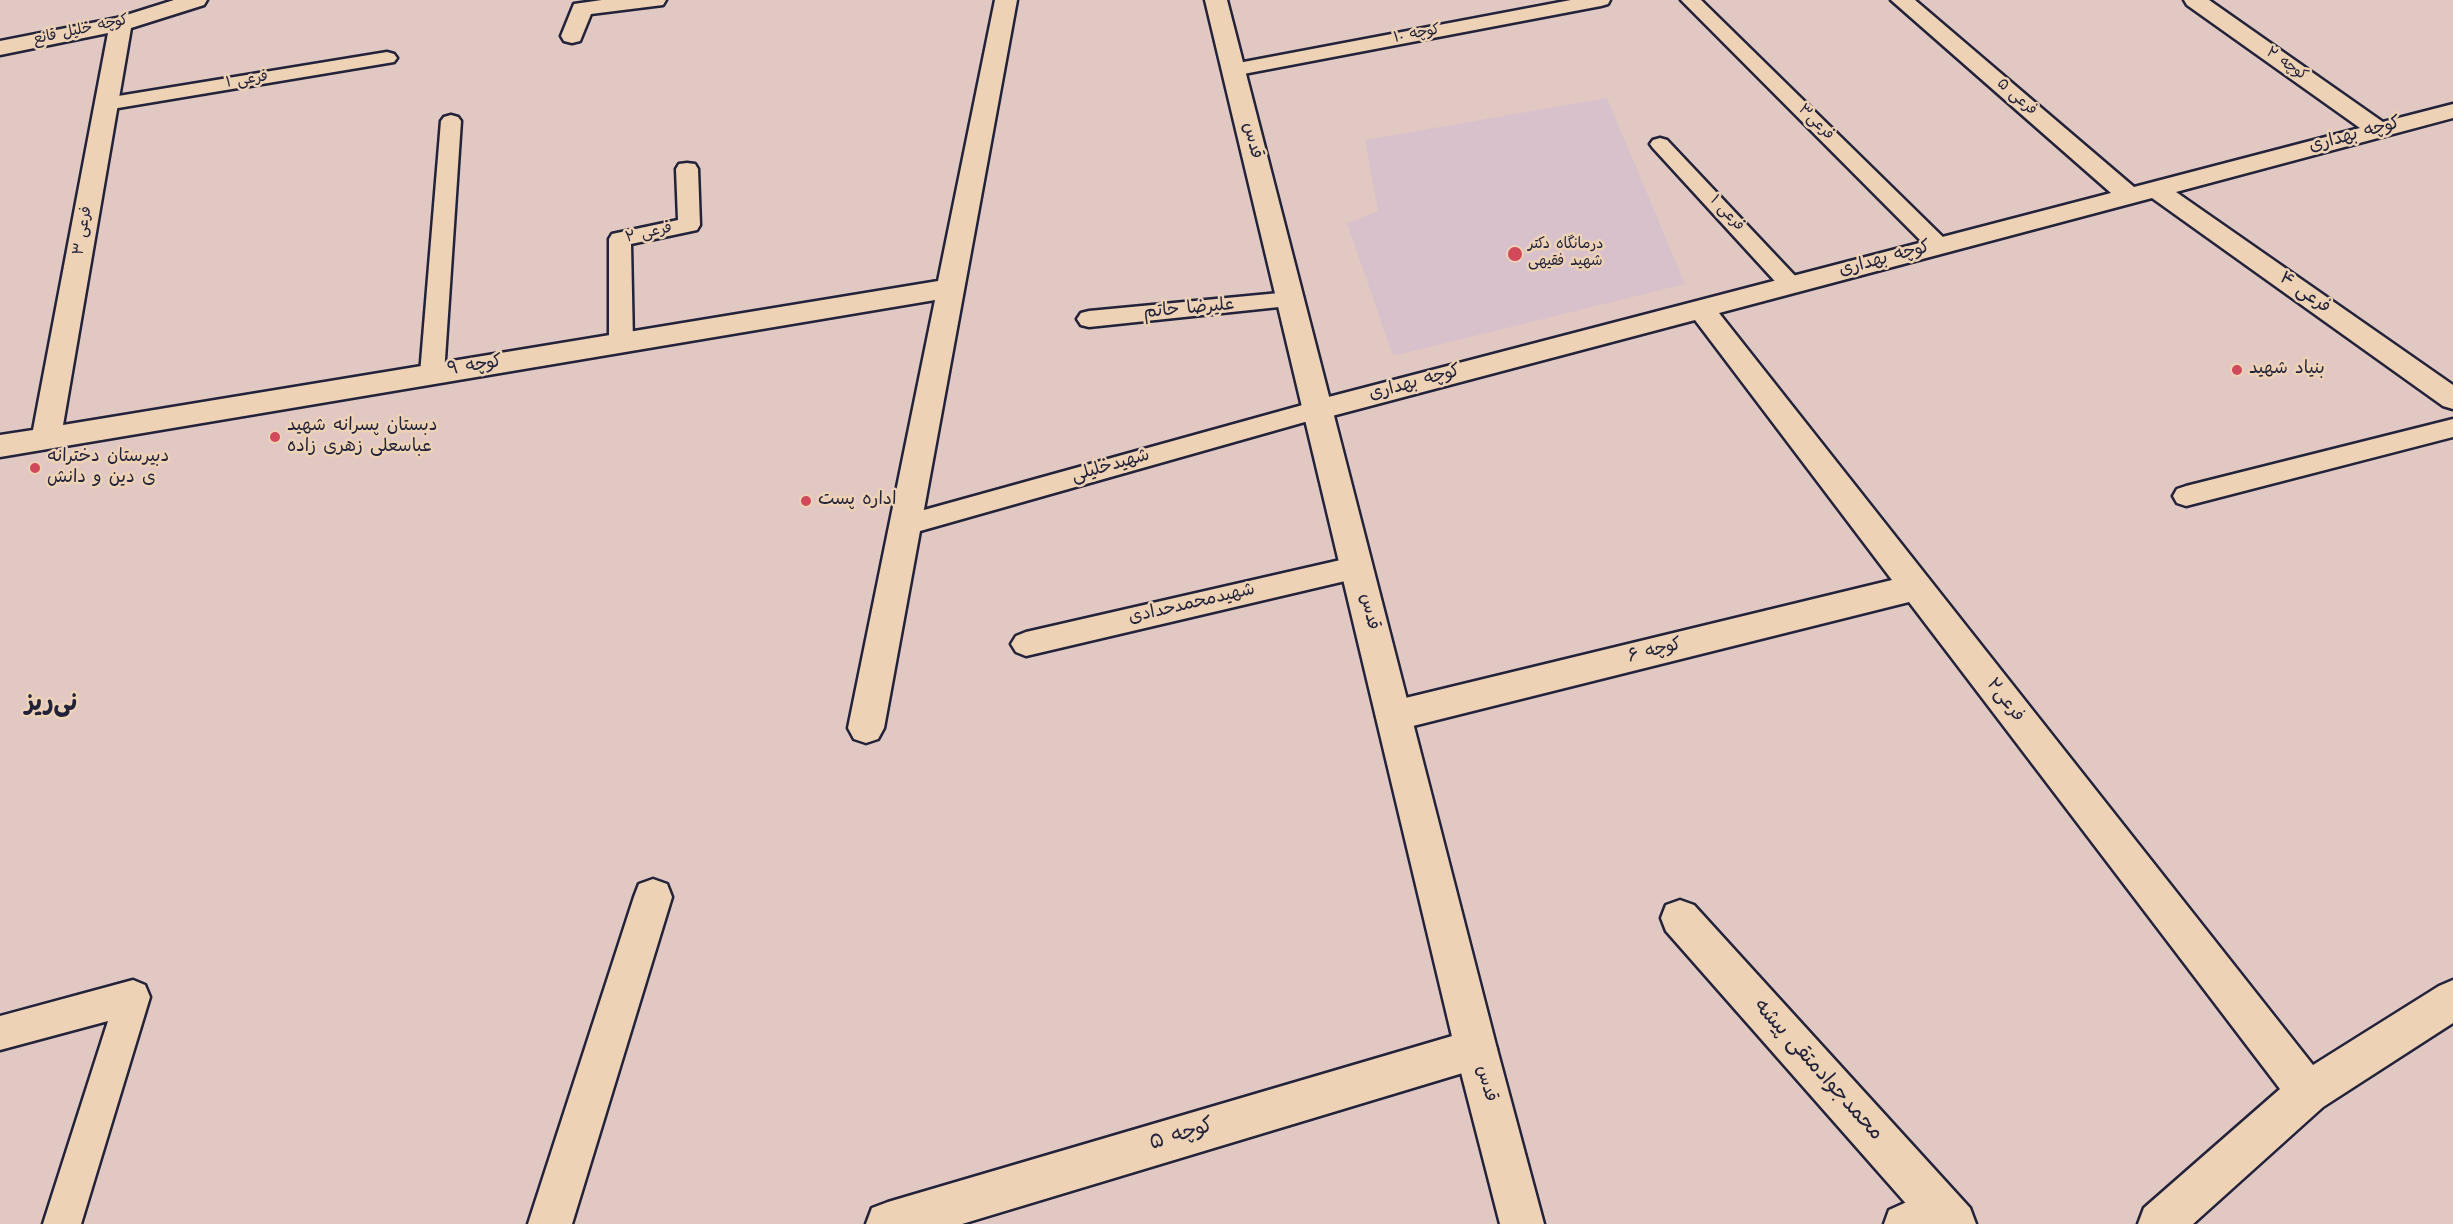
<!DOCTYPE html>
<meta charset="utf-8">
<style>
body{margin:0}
canvas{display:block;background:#e1c8c2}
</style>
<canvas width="2453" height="1224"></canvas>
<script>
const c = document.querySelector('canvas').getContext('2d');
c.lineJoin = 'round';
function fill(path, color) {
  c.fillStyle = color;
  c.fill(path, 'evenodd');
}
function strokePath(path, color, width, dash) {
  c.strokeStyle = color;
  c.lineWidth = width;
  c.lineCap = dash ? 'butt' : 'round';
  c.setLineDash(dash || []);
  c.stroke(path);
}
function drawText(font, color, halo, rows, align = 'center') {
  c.font = font + ' Kalam,"Playpen Sans Arabic",sans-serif';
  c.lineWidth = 5;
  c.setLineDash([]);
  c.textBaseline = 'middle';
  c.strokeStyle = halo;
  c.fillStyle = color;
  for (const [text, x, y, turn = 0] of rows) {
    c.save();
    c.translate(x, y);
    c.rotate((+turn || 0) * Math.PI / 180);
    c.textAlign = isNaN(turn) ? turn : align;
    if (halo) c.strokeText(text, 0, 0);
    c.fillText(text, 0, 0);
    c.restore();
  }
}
const built = new Path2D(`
 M1607 98 1685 284 1393 356 1347 223 1378 211 1365 140Z`);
const lane = new Path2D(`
 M1571 0H1610L1608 4 1601 6 1233 76 1226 74 1223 70 1226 66 1233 64Z
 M1681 0H1701L1947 241 1950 246 1947 251 1939 253 1931 251Z
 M387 52 394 54 397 58 394 62 106 110 99 108 96 104 99 100 106 98Z
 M451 115 458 117 461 121 444 374 441 380 432 383 423 380 420 374 441 121 444 117Z
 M1660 138 1667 140 1799 280 1803 285 1799 290 1791 293 1783 290 1653 148 1650 144 1653 140Z
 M687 163 695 164 698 169 700 225 697 230 631 244 633 343 630 349 621 351 612 349 609 343V239L612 234 678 220 676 169 679 164Z
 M1290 292 1298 295 1302 300 1298 305 1089 327 1081 325 1077 319 1081 313 1089 311Z
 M1317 401 1326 404 1330 410 1326 416 906 535 896 532 892 525 896 518 906 515Z
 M2453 419V437L2186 506 2177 503 2173 496 2177 489 2186 486Z
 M1358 556 1368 559 1372 567 1368 575 1358 578 1026 656 1016 652 1011 644 1016 636 1026 632Z
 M133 980 145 985 150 997 81 1224H43L108 1021 0 1050V1016Z
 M1938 1188 1951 1194 1957 1207 1951 1220 1944 1224H1884L1889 1210Z`);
const street = new Path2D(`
 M174 0H207L204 5 131 28 63 425 938 281 995 0H1017L884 728 878 739 866 743 854 739 848 728 935 300 0 457V435L33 430 108 33 0 55V41L117 18Z
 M602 0H666L663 5 591 14 580 41 572 43 564 41 561 36 574 4Z
 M1891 0H1915L2134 187 2360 128 2187 5 2184 0H2209L2383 122 2453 104V118L2176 192 2453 385V409L2443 406 2152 198 1719 313 2313 1065 2439 986 2453 980V1023L2323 1107 2193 1224H2138L2144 1208 2280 1089 1909 602 1393 731 1381 726 1376 716 1381 706 1393 701 1892 580 1695 320 1317 420 1307 417 1302 410 1307 403 1317 400 2111 193Z
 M653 879 667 884 672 897 572 1224H528L634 897 639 884Z
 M1680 900 1694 905 1970 1208 1976 1224H1924L1666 931 1661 918 1666 905Z
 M1476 1029 1491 1035 1497 1049 1491 1063 1476 1069 962 1224H866L872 1208 888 1202Z`);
const secondary = new Path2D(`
 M1205 0H1227L1497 1049 1544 1224H1500L1455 1049Z`);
const markers = [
 [1515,254,8,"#d1495b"],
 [2237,370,6,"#d1495b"],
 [275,437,6,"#d1495b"],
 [35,468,6,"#d1495b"],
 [806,501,6,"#d1495b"]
];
const farStreetnames = [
 ["کوچه خلیل قانع",81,31,-12],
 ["کوچه ۱۰",1417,35,-11],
 ["کوچه ۲",2286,65,35],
 ["فرعی ۱",247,81,-9],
 ["فرعی ۵",2016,98,41],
 ["فرعی۳",1815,123,45],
 ["فرعی ۱",1726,214,47],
 ["فرعی ۳",84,231,-80],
 ["فرعی ۲",649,234,-13]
];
const farPoinames = [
 ["درمانگاه دکتر",1528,245],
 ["شهید فقیهی",1528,262]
];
const streetNames = [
 ["کوچه بهداری",2355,136,-15],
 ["قدس",1251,141,76],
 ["کوچه بهداری",1885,260,-15],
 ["فرعی ۴",2304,294,35],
 ["علیرضا حاتم",1189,310,-5],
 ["کوچه ۹",475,367,-9],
 ["کوچه بهداری",1415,384,-15],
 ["شهیدخلیلی",1111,467,-16],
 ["شهیدمحمدحدادی",1192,605,-13],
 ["قدس",1368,612,77],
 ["کوچه ۶",1655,652,-14],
 ["فرعی۲",2004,701,52],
 ["قدس",1485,1084,75]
];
const poiNames = [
 ["بنیاد شهید",2249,370],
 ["دبستان پسرانه شهید",287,427],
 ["عباسعلی زهری زاده",287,448],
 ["دبیرستان دخترانه",47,458],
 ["ی دین و دانش",47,479],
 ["اداره پست",818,501]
];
const nearStreetnames = [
 ["محمدجوادمتقی پیشه",1817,1071,48],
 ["کوچه ۵",1182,1136,-17]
];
const districtNames = [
 ["نی‌ریز",51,706]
];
fill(built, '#d8c1cb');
strokePath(lane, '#22223b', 5);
strokePath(street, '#22223b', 5);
strokePath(secondary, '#22223b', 5);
fill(lane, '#eed2b5');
fill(street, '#eed2b5');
fill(secondary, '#eed2b5');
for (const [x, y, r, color] of markers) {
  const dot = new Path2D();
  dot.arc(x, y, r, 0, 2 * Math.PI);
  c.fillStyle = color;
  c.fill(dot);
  strokePath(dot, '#eed2b5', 2);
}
drawText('15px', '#22223b', '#eed2b5', farStreetnames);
drawText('15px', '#22223b', '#eed2b5', farPoinames, 'left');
drawText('18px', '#22223b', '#eed2b5', streetNames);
drawText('18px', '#22223b', '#eed2b5', poiNames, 'left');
drawText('21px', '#22223b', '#eed2b5', nearStreetnames);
drawText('bold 24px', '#22223b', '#eed2b5', districtNames);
</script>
